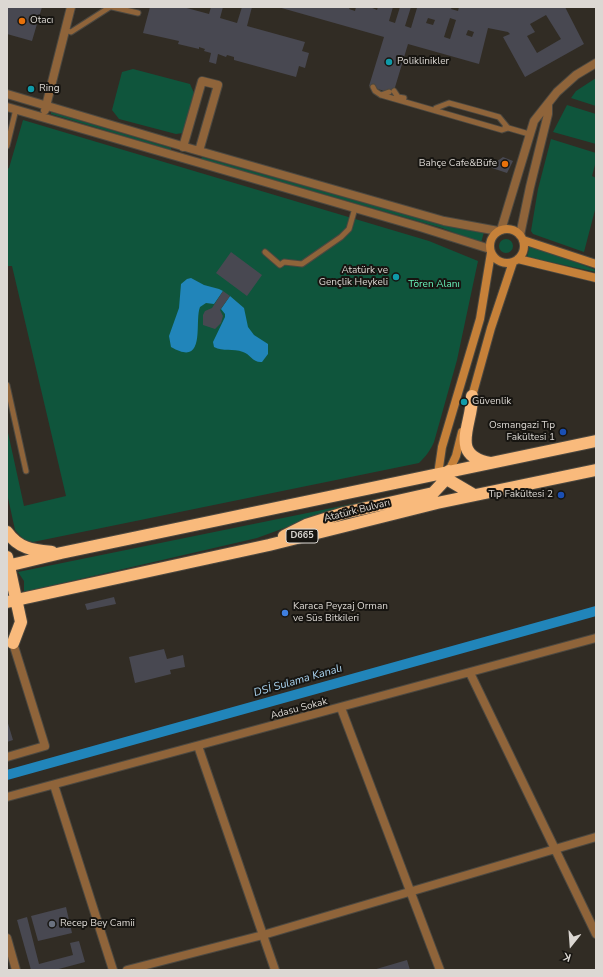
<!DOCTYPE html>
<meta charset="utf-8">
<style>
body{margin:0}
#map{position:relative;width:603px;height:977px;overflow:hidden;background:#312c24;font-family:"Nunito Sans",sans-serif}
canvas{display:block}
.frame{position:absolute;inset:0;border:8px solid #dcd8d3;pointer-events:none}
.north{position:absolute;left:551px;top:925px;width:40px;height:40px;-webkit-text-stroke:3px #171511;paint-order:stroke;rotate:197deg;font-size:11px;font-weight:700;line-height:16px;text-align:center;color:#dcd8d3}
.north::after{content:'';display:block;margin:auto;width:14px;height:18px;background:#dcd8d3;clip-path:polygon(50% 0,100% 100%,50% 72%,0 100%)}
</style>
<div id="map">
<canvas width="603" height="977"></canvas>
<div class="frame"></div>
<div class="north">K</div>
</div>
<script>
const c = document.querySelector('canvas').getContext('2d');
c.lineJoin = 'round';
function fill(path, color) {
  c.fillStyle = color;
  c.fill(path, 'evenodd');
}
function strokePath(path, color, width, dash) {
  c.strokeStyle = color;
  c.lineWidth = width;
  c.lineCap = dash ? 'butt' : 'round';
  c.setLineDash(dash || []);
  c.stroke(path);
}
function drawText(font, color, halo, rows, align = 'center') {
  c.font = font + ' "Nunito Sans",sans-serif';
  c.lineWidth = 4;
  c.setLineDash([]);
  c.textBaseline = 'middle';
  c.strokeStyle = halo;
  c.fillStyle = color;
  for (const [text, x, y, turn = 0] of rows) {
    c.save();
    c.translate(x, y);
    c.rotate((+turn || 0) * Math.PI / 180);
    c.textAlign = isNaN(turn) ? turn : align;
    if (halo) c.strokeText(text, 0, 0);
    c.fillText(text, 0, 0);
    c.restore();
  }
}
const green = new Path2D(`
 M133 69 190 84 194 93 183 133 176 134 119 119 112 110 122 72Z
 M596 78V106L571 98 576 91Z
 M567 105 596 114V144L553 132Z
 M51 112 171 148V150L51 114Z
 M23 120 429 241 478 261 457 360 434 442C430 451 426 456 419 463L33 542 24 540 15 530 7 493V428L24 506 66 496 12 266H7V169L9 168Z
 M551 139 596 153V161L592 176 596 178V206L584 252 533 234 531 231 538 189Z
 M202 157 442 225 484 232 481 243 442 228 201 159Z
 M499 246a7 7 0 1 1 14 0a7 7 0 1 1-14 0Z
 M530 245 596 270V272L527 257Z
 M430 488 309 519 257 538 24 592V581L18 572Z`);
const water = new Path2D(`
 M191 278 204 285 219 289 223 291 214 304 206 303 200 307C194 322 207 368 171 347L169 336 179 308 181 284 187 279Z
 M230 296 244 308 248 327 254 335 268 344V354L262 362C253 363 250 354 243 352 233 348 223 352 214 347L213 342 225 317V314L221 309Z`);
const canal = new Path2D(`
 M7 775 596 611`);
const building = new Path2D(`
 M7 7H42L32 41 7 34Z
 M150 7H183L209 14 211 7H223L220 18 237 23 242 7H252L247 26 305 42 302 51 309 53 305 68 299 66 296 77 234 60V57L227 55 226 57 218 54 216 64 209 62 211 53 204 51 205 49 199 47V49L178 44 179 41 143 33Z
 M278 7H350L349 9 355 11 356 7H370L377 10 378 7H393L389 21 395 23 400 7H411L405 26 411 28 417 8 414 7H452L451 9 458 11 459 7H565L584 44 525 77 503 37 510 34 508 32 488 28 479 64 408 44 393 94 369 86 384 37ZM546 15 561 39 537 53 527 36 535 32 530 24ZM428 18 435 20 433 25 426 23ZM450 18 456 20 450 39 444 37ZM468 30 474 32 472 37 466 35Z
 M28 86 35 88 34 92 27 90Z
 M503 157 513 161 507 173 489 167Z
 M231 252 262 275 247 296 216 273Z
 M223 291 230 296 220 310 223 316 221 323 215 329 203 325V315L205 311 212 308Z
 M461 398 468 400 466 405 460 403Z
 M114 597 116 604 87 610 85 604Z
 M164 649 167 659 183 655 185 667 170 670 171 674 135 683 129 657Z
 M7 720 13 740 7 742Z
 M66 907 72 933 38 941 31 916Z
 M27 917 39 964 73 955 70 943 79 941 85 962 55 970H31L17 920Z
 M407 960 410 970H373Z`);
const lane = new Path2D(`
 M112 7 138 13
 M65 30 71 32 110 7
 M373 87 375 91 381 95 389 92
 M394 91 398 97 404 98
 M381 95 502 130 508 128 499 117 478 111 449 103 436 108
 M505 127 529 134
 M7 146 16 109
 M265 252 280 265 284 262 302 264 341 237 349 229 355 208
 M7 385 26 471`);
const street = new Path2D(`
 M7 94 192 149 444 221 498 231
 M7 107 420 227 490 249
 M45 110 71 7
 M183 147 202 81 218 85 199 151
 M501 230 534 121 557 92 576 75 596 63
 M520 235 530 187 548 114V104
 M470 673 596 934
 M341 708 440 970
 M198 746 275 970
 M7 757 45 746 13 643
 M54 785 113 970
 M7 797 596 638
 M7 938 16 970
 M127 970 263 935 596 837`);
const secondary = new Path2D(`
 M490 246a17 17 0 1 1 34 0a17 17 0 1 1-34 0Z
 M523 240 596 264
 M518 259 596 278
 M471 400 491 328 513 262
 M449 471 456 456 462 432
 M438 474 442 447 480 319 491 253`);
const highway = new Path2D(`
 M472 396C473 424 448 455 490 463
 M440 475 474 495
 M7 532C19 549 33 550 52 552
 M284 536 306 525 344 513 433 493 446 479 449 471
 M7 557 21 622 13 643
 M7 566 61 553 596 441
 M7 602 269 545 437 503 596 470`);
const markers = [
 [22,21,4,"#e8710a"],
 [389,62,4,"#0f9aa8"],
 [31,89,4,"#0f9aa8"],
 [505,164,4,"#e8710a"],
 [396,277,4,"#0f9aa8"],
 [464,402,4,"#0f9aa8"],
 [563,432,4,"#1a4fb4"],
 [561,495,4,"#1a4fb4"],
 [285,613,4,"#3f7fe0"],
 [52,924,4,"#6b7280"]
];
const shields = [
 [302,536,32]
];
const shieldNames = [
 ["D665",302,536]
];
const poiNames = [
 ["Otacı",30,21],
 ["Poliklinikler",397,62],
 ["Ring",39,89],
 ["Bahçe Cafe&Büfe",497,164,"right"],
 ["Atatürk ve",388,271,"right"],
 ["Gençlik Heykeli",388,283,"right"],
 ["Güvenlik",472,402],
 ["Osmangazi Tıp",555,426,"right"],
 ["Fakültesi 1",555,438,"right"],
 ["Tıp Fakültesi 2",553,495,"right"],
 ["Karaca Peyzaj Orman",293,607],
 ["ve Süs Bitkileri",293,619],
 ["Recep Bey Camii",60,924]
];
const parkNames = [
 ["Tören Alanı",434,285]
];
const streetNames = [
 ["Atatürk Bulvarı",357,511,-14],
 ["Adasu Sokak",299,709,-15]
];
const waterNames = [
 ["DSİ Sulama Kanalı",298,681,-16]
];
fill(green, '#0f553c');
fill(water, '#2185ba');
strokePath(canal, '#2185ba', 10);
fill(building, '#484851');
strokePath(lane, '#4c4840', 7);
strokePath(street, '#4c4840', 10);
strokePath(secondary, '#4c4840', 10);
strokePath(highway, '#4c4840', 14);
strokePath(lane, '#8f643a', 5);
strokePath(street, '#8f643a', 8);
strokePath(secondary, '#c68139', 8);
strokePath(highway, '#f9ba7c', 12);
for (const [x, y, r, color] of markers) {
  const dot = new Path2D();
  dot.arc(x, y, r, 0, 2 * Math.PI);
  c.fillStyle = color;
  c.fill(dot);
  strokePath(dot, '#171511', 1.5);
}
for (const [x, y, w] of shields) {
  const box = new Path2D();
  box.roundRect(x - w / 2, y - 7, w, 14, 3);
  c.fillStyle = '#171511';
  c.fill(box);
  strokePath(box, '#dcd8d3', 1);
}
drawText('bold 9px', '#dcd8d3', null, shieldNames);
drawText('10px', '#dcd8d3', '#171511', poiNames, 'left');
drawText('10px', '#69f6bc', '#171511', parkNames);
drawText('10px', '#dcd8d3', '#171511', streetNames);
drawText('italic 11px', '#acd6f3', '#171511', waterNames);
</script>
